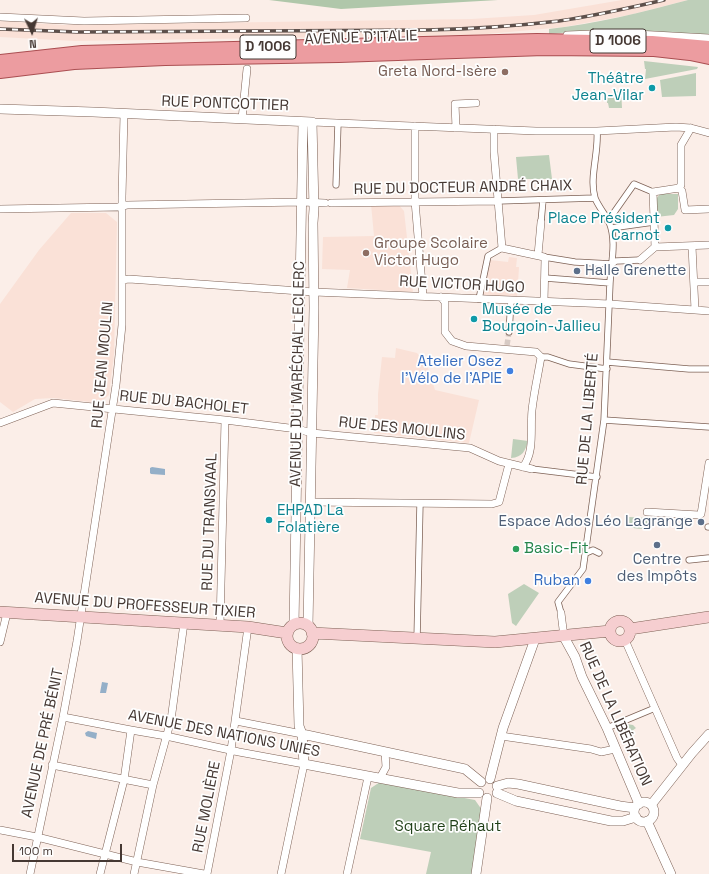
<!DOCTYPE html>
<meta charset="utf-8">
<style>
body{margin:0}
#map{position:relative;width:709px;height:874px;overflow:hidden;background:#fbeee8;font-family:"Space Grotesk",sans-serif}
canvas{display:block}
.north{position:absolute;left:12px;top:12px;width:40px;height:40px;-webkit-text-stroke:3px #fefefe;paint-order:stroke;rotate:176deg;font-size:11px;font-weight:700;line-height:16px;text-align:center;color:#453833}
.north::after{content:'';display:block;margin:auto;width:14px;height:18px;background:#453833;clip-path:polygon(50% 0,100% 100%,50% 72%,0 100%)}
.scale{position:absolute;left:12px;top:844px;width:110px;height:18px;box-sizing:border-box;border:2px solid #453833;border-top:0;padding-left:5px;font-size:12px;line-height:14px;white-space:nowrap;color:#453833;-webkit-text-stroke:3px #fefefe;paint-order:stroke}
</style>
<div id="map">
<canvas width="709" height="874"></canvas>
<div class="north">N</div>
<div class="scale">100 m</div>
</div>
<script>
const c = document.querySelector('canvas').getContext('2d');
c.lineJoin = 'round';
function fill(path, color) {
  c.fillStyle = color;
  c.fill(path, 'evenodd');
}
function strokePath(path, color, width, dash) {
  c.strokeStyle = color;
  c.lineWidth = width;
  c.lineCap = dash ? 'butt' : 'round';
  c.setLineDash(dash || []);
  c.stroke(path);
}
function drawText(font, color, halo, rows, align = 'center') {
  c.font = font + ' "Space Grotesk",sans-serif';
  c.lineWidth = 3.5;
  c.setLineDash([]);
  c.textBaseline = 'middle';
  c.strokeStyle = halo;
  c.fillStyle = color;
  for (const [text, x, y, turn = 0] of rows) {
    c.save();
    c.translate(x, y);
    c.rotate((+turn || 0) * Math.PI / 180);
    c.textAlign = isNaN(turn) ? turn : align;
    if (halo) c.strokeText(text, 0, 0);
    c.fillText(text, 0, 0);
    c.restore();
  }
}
const built = new Path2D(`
 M622 0H688L629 15 564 27 476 35 75 41 0 37V21L63 25 472 19 534 15Z
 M371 204H398L404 211 413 292 347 288 350 270 322 269 323 237 374 236Z
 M71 213H106L117 222 114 354 109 395 100 403 54 398 35 399 13 412 0 402V304L39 250Z
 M509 257 517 258 516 267H519L517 298 485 296 484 295 490 260 508 262Z
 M396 348 417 353 427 365 435 390 479 400 469 443 374 433 375 415H378V394L382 357 395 358Z`);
const green = new Path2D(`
 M688 0H709V36L571 32 549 34V29C596 24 642 12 688 0Z
 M644 61 698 67 697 69 645 79 646 69H645Z
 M696 73V96L662 97 660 80Z
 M621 89 622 108H609L608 103H607V101H603V98L614 94Z
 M549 155 552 179H518L516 157Z
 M660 194H678V209L674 215 656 217V199Z
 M513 439 528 441C525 451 523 457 511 458Z
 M629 517 648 518 651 521V527C645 530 631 529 626 525V519Z
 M524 584 539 593 516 626 512 623 508 594Z
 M627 724 633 725 636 728 625 736V726Z
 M380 782 475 800 482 810 473 874H426L431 852 360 839 371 788Z`);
const forest = new Path2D(`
 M269 0H498L341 9Z`);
const water = new Path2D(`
 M152 467 165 469V475L151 474 150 473V468Z
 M102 682 108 683 106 693H100Z
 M88 731 97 733 96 739 86 736 85 733Z`);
const pedestrianTunnel = new Path2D(`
 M507 345 509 332`);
const pedestrian = new Path2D(`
 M336 185 338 123
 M498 201 595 198
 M608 221 634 184 653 192
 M541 222 543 200
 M611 228 654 222
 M544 257 575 262 612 264 616 261 640 260
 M545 278 610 283
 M479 299 488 256 502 248
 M509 332 511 301
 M541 357H548L569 364 607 369
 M607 362 689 369H709
 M604 420 709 427
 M532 469 597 477
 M708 527H709
 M586 553 593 550 599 553
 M689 560 708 558
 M561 613 558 602 583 569 604 420 610 283C611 263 617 241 609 222 605 214 598 206 595 198 589 178 599 152 597 131
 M417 639 420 504
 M607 728 655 708`);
const minor = new Path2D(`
 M0 17 84 21 246 18
 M567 35 618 33 709 38
 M242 119 247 69
 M312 122 536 131H597L676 127 691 128 709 133
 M415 126V201L423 296
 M456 128 455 104 476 103
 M494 129V152L502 248 544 257 545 259 544 302
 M679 188 653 192 655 247 709 245
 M679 188 681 185V145L691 128
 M679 188 682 191 685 210 709 209
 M331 203 498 201
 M0 209 118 207 127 205 302 202 325 203
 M692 246 695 310
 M538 255 541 222
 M640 260 655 247
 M122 280 129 279 314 292 610 304 709 311
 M694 282H709
 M441 297 445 302V332L452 341 466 346 536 352 541 357C538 375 534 392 532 410 530 428 535 452 523 467
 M0 423 53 403 225 420 297 429 312 433 470 448 499 461 532 469
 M310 502 492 504 499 502 509 464
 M647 512 699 515 701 514 709 463
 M561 613 564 637
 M220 625 225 420
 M625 640 677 758 682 765
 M0 642 7 613
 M63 717 131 730 166 736 239 752 304 764 281 874
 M236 721 302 734
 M501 736 591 749 601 752 615 749
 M52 765 153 785
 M380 778 386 767 385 752
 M0 830 37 837 137 862 204 874
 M30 874 63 717 77 641 116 385 122 325V197L124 114
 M100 874 124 780 131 730
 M134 874 153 785 171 720 184 623
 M207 874 231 750 248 627
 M347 874 368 777`);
const tertiary = new Path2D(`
 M0 109 93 112 312 122 314 209 313 223 314 308 308 626
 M294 624 303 122
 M564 637 575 657 582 677 607 728 639 804
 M297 648 299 726 302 734 304 764 458 793H479
 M302 734 465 769 481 782
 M490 779 503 728 535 639
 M497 786 508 783 518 784 620 806 635 808
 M497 793 516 801 611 821H623L636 817
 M634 812a10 10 0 1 1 20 0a10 10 0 1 1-20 0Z
 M651 805 692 753 709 734
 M647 821 671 874
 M476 874 487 798`);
const secondary = new Path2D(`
 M0 612 248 627 287 633
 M610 631a10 10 0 1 1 20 0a10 10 0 1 1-20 0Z
 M287 636a13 13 0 1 1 26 0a13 13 0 1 1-26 0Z
 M630 629 709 617
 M312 633 495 642 610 631`);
const primary = new Path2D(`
 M0 61 82 52 537 40 652 42 709 47
 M0 72 74 63 165 59 339 56 544 49 654 50 690 54 709 58`);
const rail = new Path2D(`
 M0 29 78 32 428 30C472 29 516 26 559 21 594 16 629 8 664 0`);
const markers = [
 [505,72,4,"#8d6e63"],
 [652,88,4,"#0f9aa8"],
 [668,228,4,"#0f9aa8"],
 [366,253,4,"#8d6e63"],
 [577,271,4,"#5c6f8a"],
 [474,319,4,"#0f9aa8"],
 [510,371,4,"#3f7fe0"],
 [269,520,4,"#0f9aa8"],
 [701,522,4,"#5c6f8a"],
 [657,545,4,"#5c6f8a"],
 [516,549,4,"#2e9e5b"],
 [588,581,4,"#3f7fe0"]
];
const shields = [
 [618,41,56],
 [268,47,56]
];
const shieldNames = [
 ["D 1006",618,41],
 ["D 1006",268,47]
];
const streetNames = [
 ["AVENUE D'ITALIE",361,38,-2],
 ["RUE PONTCOTTIER",225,104,2],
 ["RUE DU DOCTEUR ANDRÉ CHAIX",463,188,-1],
 ["RUE VICTOR HUGO",462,285,3],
 ["RUE JEAN MOULIN",103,365,-85],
 ["AVENUE DU MARÉCHAL LECLERC",298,374,-89],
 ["RUE DU BACHOLET",184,403,6],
 ["RUE DE LA LIBERTÉ",588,419,-85],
 ["RUE DES MOULINS",402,429,6],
 ["RUE DU TRANSVAAL",210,522,-88],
 ["AVENUE DU PROFESSEUR TIXIER",145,606,4],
 ["RUE DE LA LIBÉRATION",615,714,66],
 ["AVENUE DES NATIONS UNIES",224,734,11],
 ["AVENUE DE PRÉ BÉNIT",43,743,-78],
 ["RUE MOLIÈRE",207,807,-79]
];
const educationNames = [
 ["Greta Nord-Isère",497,72],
 ["Groupe Scolaire",374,244,"left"],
 ["Victor Hugo",374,261,"left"]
];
const cultureNames = [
 ["Théâtre",644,79],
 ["Jean-Vilar",644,96],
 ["Place Président",660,219],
 ["Carnot",660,236],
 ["Musée de",482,310,"left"],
 ["Bourgoin-Jallieu",482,327,"left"],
 ["EHPAD La",277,511,"left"],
 ["Folatière",277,528,"left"]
];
const serviceNames = [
 ["Halle Grenette",585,271],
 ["Espace Ados Léo Lagrange",693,522,"right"],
 ["Centre",657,560,"center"],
 ["des Impôts",657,577,"center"]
];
const shopNames = [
 ["Atelier Osez",502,362],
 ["l'Vélo de l'APIE",502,379],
 ["Ruban",580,581]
];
const leisureNames = [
 ["Basic-Fit",524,549]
];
const parkNames = [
 ["Square Réhaut",448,827]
];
fill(built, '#fae1d7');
fill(green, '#becfb9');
fill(forest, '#b0c7aa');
fill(water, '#94afc8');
strokePath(pedestrianTunnel, '#d7cac4', 5.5, [5.5, 3]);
strokePath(pedestrian, '#7e6256', 7);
strokePath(minor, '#7e6256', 8);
strokePath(tertiary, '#7e6256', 10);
strokePath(secondary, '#7e6256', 12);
strokePath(primary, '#aa4e51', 14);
strokePath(pedestrian, '#fff', 5.5);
strokePath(minor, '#fff', 7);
strokePath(tertiary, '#fff', 9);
strokePath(secondary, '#f6ced0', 11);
strokePath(primary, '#ec9ca0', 12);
strokePath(rail, '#5d504b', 3.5);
strokePath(rail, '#fefefe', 2, [6]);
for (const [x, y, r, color] of markers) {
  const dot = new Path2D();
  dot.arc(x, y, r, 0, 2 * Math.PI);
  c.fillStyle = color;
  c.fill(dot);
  strokePath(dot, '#fefefe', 1.5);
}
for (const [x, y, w] of shields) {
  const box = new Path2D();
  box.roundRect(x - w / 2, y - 12, w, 24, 3);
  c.fillStyle = '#fefefe';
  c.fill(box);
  strokePath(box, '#453833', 1);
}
drawText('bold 14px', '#453833', null, shieldNames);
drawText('15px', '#453833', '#fefefe', streetNames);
drawText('15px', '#785e54', '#fefefe', educationNames, 'right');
drawText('15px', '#0d838f', '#fefefe', cultureNames, 'right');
drawText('15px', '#4e5e75', '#fefefe', serviceNames, 'left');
drawText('15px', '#366cbe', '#fefefe', shopNames, 'right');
drawText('15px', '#27864d', '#fefefe', leisureNames, 'left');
drawText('15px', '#1f3f16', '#fefefe', parkNames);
</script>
